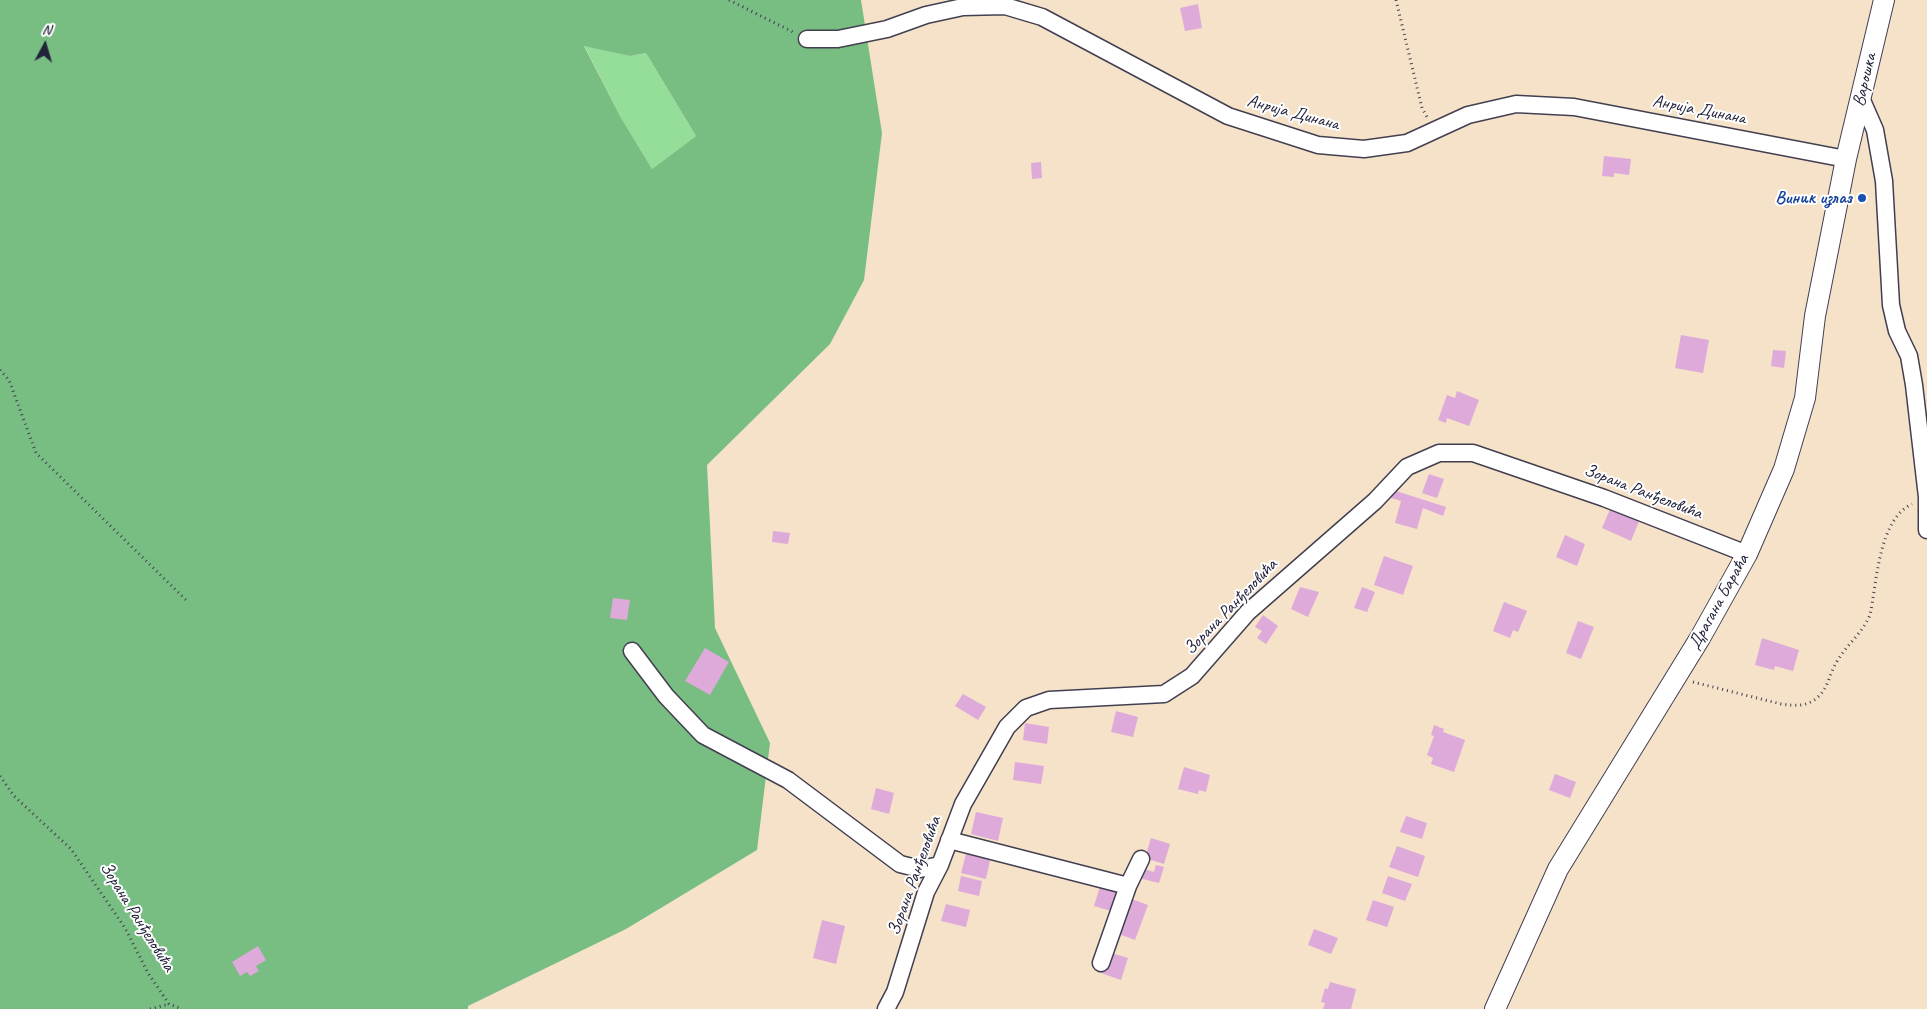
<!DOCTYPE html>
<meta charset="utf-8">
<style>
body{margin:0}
#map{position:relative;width:1927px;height:1009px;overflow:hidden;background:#f5e2c9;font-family:Caveat,sans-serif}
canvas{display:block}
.north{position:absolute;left:20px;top:20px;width:50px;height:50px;-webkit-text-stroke:4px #fff;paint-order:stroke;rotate:6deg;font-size:14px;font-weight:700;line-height:20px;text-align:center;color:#22223b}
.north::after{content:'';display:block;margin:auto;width:18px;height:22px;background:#22223b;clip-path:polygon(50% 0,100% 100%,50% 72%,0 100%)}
</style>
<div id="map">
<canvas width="1927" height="1009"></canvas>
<div class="north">N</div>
</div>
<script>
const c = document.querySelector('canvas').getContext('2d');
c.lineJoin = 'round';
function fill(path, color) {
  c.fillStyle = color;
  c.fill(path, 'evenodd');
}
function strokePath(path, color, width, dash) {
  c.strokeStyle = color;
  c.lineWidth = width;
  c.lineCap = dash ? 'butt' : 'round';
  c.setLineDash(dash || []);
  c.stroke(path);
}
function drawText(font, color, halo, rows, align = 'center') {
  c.font = font + ' Caveat,sans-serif';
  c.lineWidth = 4;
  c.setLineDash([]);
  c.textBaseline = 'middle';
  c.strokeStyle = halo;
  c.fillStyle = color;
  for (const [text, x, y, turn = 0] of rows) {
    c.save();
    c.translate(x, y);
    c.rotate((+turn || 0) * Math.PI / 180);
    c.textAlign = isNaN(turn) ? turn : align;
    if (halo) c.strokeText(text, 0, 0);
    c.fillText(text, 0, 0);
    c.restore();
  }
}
const green = new Path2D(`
 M584 45 630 56 646 53 696 136 652 169 620 116Z`);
const forest = new Path2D(`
 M0 0H861L882 133 864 280 830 344 707 465 715 628 770 743 757 850 626 929 468 1006V1009H0ZM584 46 630 56 646 53 696 136 652 169 620 116Z`);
const building = new Path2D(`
 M1198 4 1202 28 1185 31 1180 8Z
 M1604 156 1631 159 1629 175 1614 173V177L1602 176Z
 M1041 162 1042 178 1032 179 1031 163Z
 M1681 335 1709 340 1703 373 1675 368Z
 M1773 350 1786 351 1784 368 1771 366Z
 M1457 391 1479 400 1469 426 1447 418 1446 423 1438 420 1447 395 1455 398Z
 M1429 474 1444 479 1437 498 1422 493Z
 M1393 490 1446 507 1443 516 1423 508 1417 529 1395 523 1401 501 1391 498Z
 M1611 507 1640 519 1631 541 1602 528Z
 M773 531 790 533 788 544 772 542Z
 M1565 535 1585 544 1577 566 1556 557Z
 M1384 556 1413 566 1403 595 1374 585Z
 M1300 587 1319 592 1308 617 1291 609Z
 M1362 587 1375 592 1367 612 1354 608Z
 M613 598 630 600 627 620 610 618Z
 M1504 602 1527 611 1518 632 1513 630 1510 638 1493 631Z
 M1263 615 1278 626 1266 644 1257 638 1262 631 1255 627Z
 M1578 621 1594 627 1581 659 1566 653Z
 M1762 638 1799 650 1793 671 1775 666 1774 670 1755 665Z
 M705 648 729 662 710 695 685 681Z
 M963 694 986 707 978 720 955 706Z
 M1116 711 1138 717 1133 737 1111 732Z
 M1025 723 1049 727 1047 744 1023 740Z
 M1434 725 1444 729 1443 732 1465 740 1454 772 1431 764 1433 758 1427 755 1434 736 1431 735Z
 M1015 762 1044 766 1041 784 1013 780Z
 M1184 767 1210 775 1206 792 1199 790 1198 794 1178 789Z
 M1555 774 1576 782 1570 798 1549 790Z
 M876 788 894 793 889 814 871 809Z
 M976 812 1003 818 998 841 971 834Z
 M1406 816 1427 823 1422 839 1400 832Z
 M1151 838 1170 844 1164 864 1145 858Z
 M1397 846 1425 856 1418 877 1389 867Z
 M966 854 990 860 986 879 961 873Z
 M1156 865 1164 867 1159 883 1135 877 1138 867 1154 872Z
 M961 876 982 881 979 896 958 891Z
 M1388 876 1412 884 1405 901 1382 893Z
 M1101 883 1118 888 1111 911 1094 906Z
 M1129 898 1148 905 1135 940 1116 933Z
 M1373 900 1394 907 1387 927 1366 920Z
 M946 904 970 910 966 927 941 921Z
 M822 920 845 926 836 964 813 958Z
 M1314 929 1338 938 1331 954 1308 945Z
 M258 946 266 960 256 966 259 971 250 976 247 972 240 976 232 962Z
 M1108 952 1128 958 1121 980 1101 973Z
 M1330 982 1356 989 1351 1009H1323L1325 1003 1321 1002 1325 988 1328 989Z`);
const path = new Path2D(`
 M729 0 793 32
 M1396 0 1422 108 1427 117
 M0 370 9 380 36 453 187 601
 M1693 682 1781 704C1795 706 1807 707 1818 697 1828 688 1830 673 1836 663 1846 645 1862 634 1870 615 1877 583 1878 520 1912 504
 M0 776 14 796 71 849 125 928 148 973 169 1004 182 1009
 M150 1009 169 1004`);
const minor = new Path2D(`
 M807 39H838L887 29 926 15 963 7 1005 6 1042 17 1228 116 1318 145 1364 149 1407 143 1468 115 1516 104 1574 107 1846 159
 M1861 98 1875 130 1884 181 1891 305 1897 331 1909 356 1914 385 1927 497V530
 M632 651 666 696 703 735 788 780 900 864 920 869 940 865
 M949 840 1128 886
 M1101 963 1128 886 1141 859
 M886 1009 895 992 926 892 940 865 963 804 1007 727 1026 708 1049 700 1164 694 1192 676 1248 612 1375 501 1407 467 1439 453H1473L1604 498 1747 554`);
const tertiary = new Path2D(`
 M1495 1009 1558 869 1700 638 1747 554 1784 469 1805 398 1815 316 1846 159 1884 0`);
const markers = [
 [1862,198,5,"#1a4fb4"]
];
const streetNames = [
 ["Варошка",1865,80,-77],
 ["Анрија Динана",1699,110,11],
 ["Анрија Динана",1293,113,15],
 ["Зорана Ранђеловића",1643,492,21],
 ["Драгана Бараћа",1719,602,-61],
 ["Зорана Ранђеловића",1231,607,-46],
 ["Зорана Ранђеловића",915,876,-70],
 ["Зорана Ранђеловића",137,917,58]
];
const transitNames = [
 ["Виник излаз",1852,198]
];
fill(green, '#95de99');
fill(forest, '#78bd81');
fill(building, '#ddaad9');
strokePath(minor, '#423f50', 19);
strokePath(tertiary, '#423f50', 22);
strokePath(path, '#423f50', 3, [1, 4]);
strokePath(minor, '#fff', 16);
strokePath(tertiary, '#fff', 20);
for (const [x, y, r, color] of markers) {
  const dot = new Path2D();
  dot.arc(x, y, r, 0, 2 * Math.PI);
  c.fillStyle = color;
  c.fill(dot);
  strokePath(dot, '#fff', 2);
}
drawText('18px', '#22223b', '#fff', streetNames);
drawText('bold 18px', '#164399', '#fff', transitNames, 'right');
</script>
